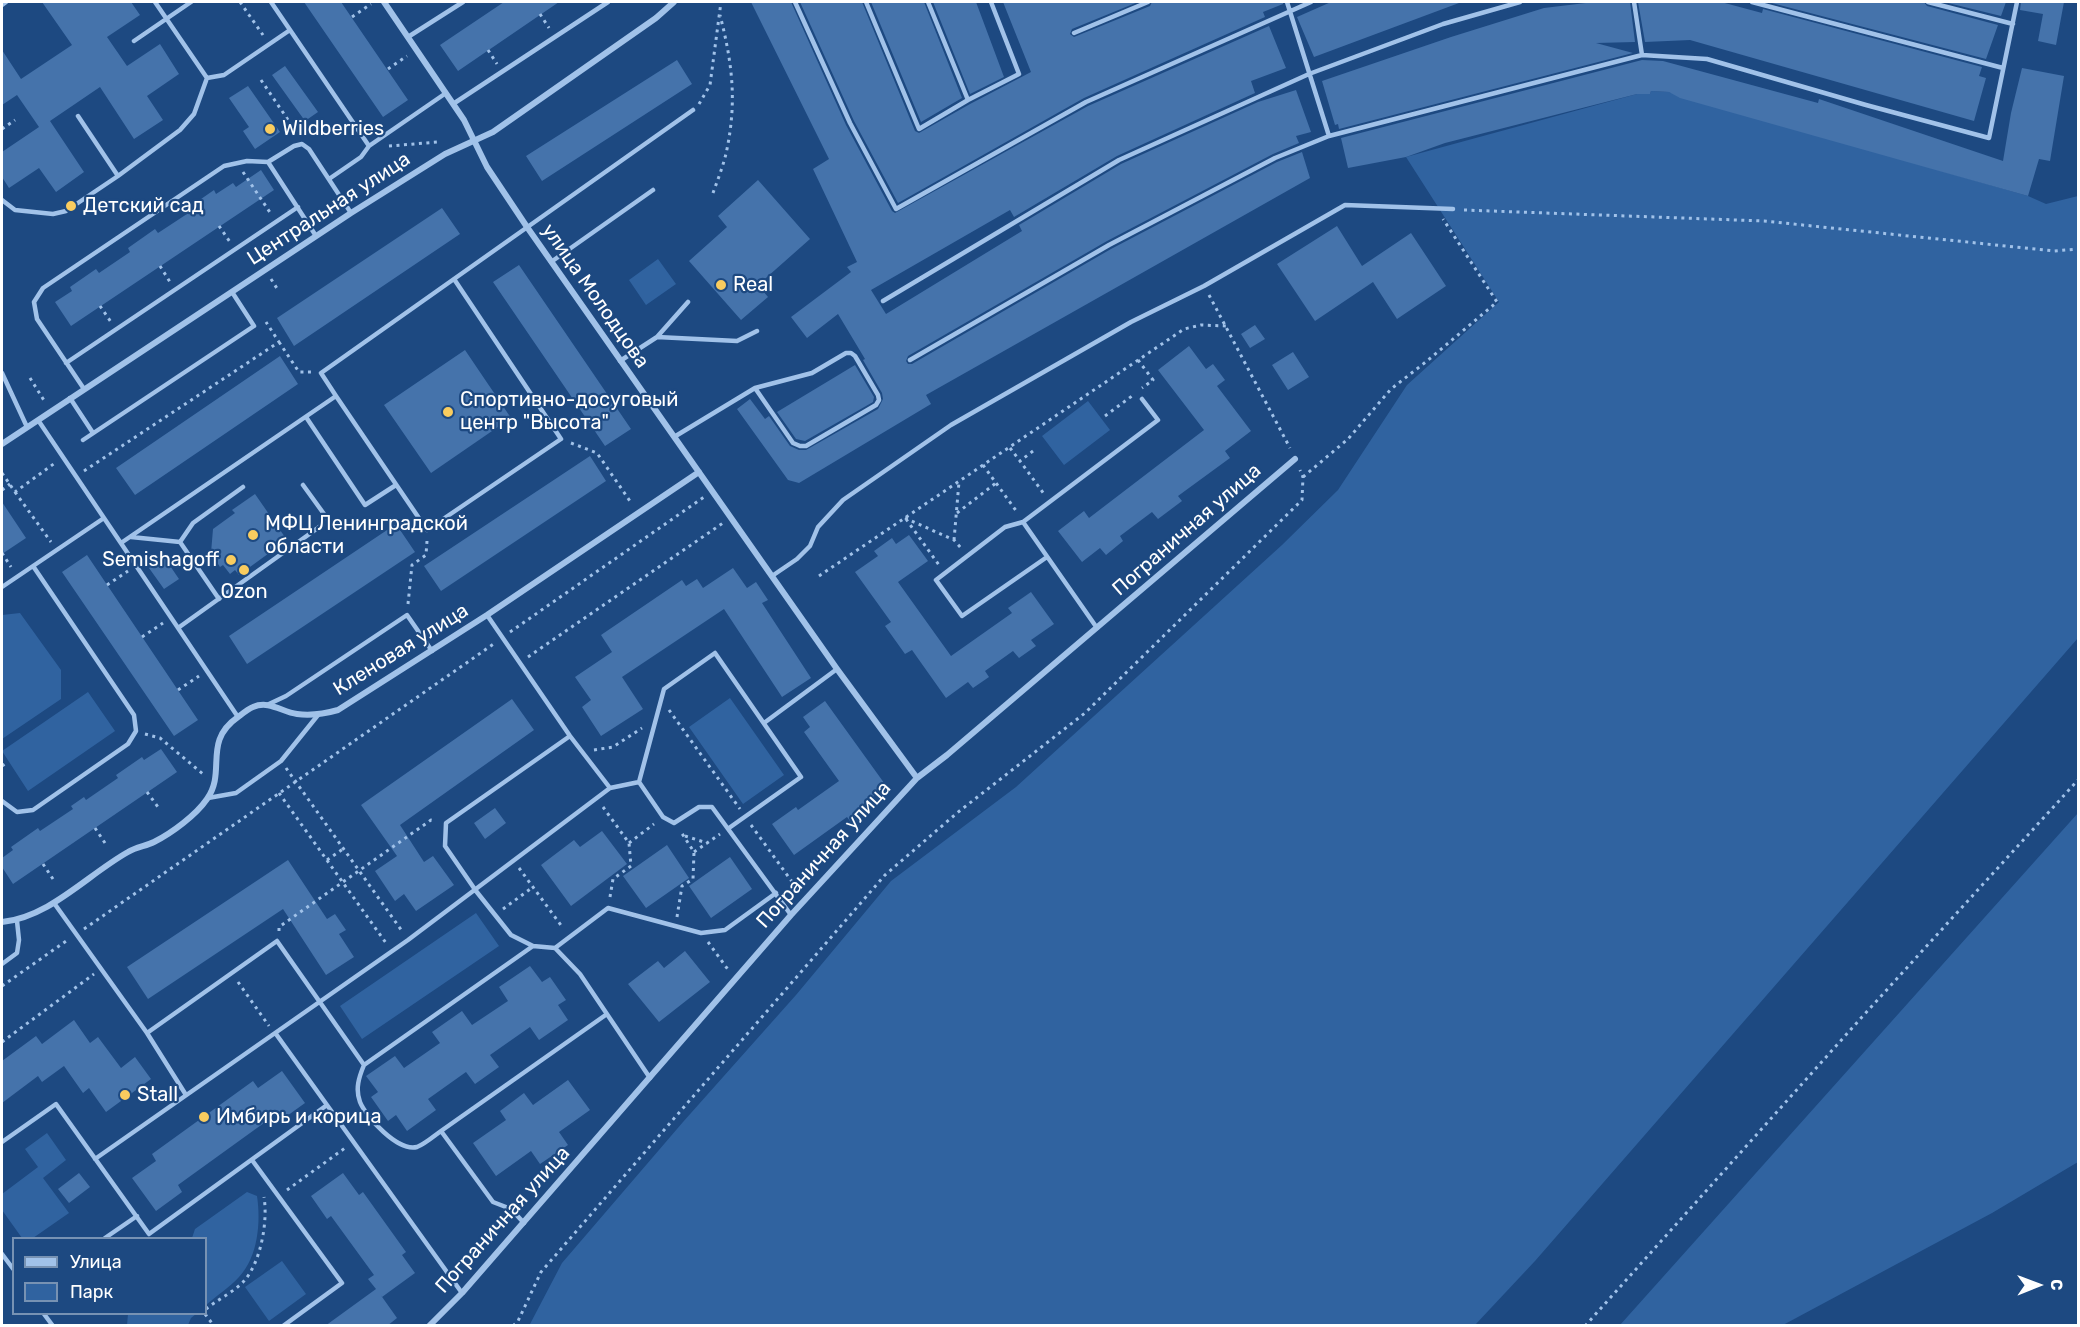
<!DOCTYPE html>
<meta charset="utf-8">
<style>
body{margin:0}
#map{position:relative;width:2080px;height:1327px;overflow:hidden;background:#1d4981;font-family:Rubik,sans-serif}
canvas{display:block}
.frame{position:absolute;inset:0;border:3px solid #fff;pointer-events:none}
.legend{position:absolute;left:12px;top:1237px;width:195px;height:78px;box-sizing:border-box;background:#1d4981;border:2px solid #7792b3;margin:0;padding:8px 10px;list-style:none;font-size:18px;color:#fff}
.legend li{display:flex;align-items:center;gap:12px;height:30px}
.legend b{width:30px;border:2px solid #7792b3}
.north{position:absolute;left:2008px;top:1255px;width:60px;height:60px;-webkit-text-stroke:4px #1d4981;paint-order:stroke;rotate:89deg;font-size:16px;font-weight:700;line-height:24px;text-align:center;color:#fff}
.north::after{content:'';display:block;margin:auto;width:21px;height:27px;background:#fff;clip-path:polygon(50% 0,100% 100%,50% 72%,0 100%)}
</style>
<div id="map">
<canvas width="2080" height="1327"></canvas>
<div class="frame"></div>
<ul class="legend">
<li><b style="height:8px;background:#a1c2e9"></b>Улица</li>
<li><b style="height:16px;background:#3063a0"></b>Парк</li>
</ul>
<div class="north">С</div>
</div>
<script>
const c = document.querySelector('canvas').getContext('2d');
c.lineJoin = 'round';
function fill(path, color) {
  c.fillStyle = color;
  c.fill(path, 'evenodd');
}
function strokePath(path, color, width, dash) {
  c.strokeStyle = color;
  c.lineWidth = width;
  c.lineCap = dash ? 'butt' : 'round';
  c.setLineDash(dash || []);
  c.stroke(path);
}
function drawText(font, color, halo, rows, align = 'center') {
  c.font = font + ' Rubik,sans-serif';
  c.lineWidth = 4.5;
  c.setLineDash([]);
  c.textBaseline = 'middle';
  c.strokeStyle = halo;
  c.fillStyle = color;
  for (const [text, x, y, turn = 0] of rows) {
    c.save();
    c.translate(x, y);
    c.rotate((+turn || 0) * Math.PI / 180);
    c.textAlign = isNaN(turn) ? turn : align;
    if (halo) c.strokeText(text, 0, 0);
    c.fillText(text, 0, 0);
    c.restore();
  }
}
const green = new Path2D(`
 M1651 91 1669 92 2028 196 2046 204 2078 196V638L1535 1261 1475 1325 529 1326 562 1263 683 1122 796 995 891 881 1016 787 1282 545 1338 490 1407 385 1499 302 1406 157 1637 94H1650Z
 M658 259 676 284 646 305 629 280Z
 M1088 401 1110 430 1064 465 1042 436Z
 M20 613 61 670V699L2 739V615Z
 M88 692 115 731 28 791 2 751Z
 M730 698 784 775 743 804 689 727Z
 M2078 813V1162L1992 1213 1783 1325H1620Z
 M476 913 499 946 362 1039 340 1006Z
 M47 1133 66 1160 43 1178 69 1213 33 1238H22L2 1210V1194L38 1167 25 1149Z
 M247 1192 257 1196C261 1222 258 1257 239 1277 229 1288 216 1296 206 1305V1238H192L195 1229Z
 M282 1261 306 1294 269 1321 245 1287Z
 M128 1314H196L191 1318 188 1325H127Z`);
const building = new Path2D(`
 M42 2H131L140 15 107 37 127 66 160 44 179 74 147 96 163 120 134 139 100 87 50 121 84 172 56 192 39 168 9 188 2 177V152L39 127 17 95 2 105V50L21 79 72 45Z
 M304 2H341L408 100 383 117Z
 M504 2H559L458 71 440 45Z
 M751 2H791L846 125 892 211 895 213 1088 106 1269 26 1286 68 1251 81 1255 93 1117 156 1014 217 1010 210 871 290 886 314 1022 231 1019 225 1121 164 1258 102 1296 90 1311 132 1296 136 1299 143 1273 154 1107 241 908 356 906 361 908 364H912L1111 249 1277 162 1302 152 1310 178 926 395 931 404 799 483 788 480 737 409 750 399 765 419 769 416 790 446 799 450H806L878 409 883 399 882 393 863 360 865 359 838 314 807 338 791 317 851 272 847 267 857 262 813 169 829 159Z
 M800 2H862L915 131 919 133 970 104 1031 72 1003 2H1138L1072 29 1070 34 1074 37 1150 6 1152 2H1283V4L1263 12 1265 17 1084 98 898 203 854 121Z
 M871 2H924L962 98 921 122Z
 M933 2H976L1004 77 970 94Z
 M1331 2H1458L1459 3 1314 57 1297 17Z
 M1594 2H1630L1635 42 1596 43 1633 53 1339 129 1338 124 1335 125 1322 81 1451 37 1544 8Z
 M1638 2H1721L1762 13 1763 9 1982 67 1979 76 1986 78 1974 121 1690 40 1645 42Z
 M1768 2H1924L1927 6 1998 25 1986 59Z
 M1944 2H2006L2001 16Z
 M2021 2H2064L2056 45 2038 41 2043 14 2020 10Z
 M677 60 692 84 542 181 526 156Z
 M1642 60 1663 61 1818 103 1819 99 2003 161 2011 113 2022 68 2064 76 2050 161 2039 159 2028 196 1680 98 1669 92 1651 91 1650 94H1637L1445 143 1406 157 1348 168 1341 138Z
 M285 66 318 112 305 121 272 75Z
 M248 86 280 132 255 149 243 131 249 127 229 98Z
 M261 170 274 190 71 326 55 302 72 291 70 287 96 269 99 273 130 252 128 248 155 229 158 233 190 212 188 208 214 190 216 194 233 183 236 187Z
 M758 180 810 239 758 285 768 297 741 320 689 261 727 227 718 216Z
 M442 208 460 234 294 346 277 318Z
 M1337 226 1362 266 1411 233 1446 286 1397 319 1373 282 1315 321 1277 264Z
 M519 265 631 429 605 446 493 282Z
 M1255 325 1265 339 1250 348 1241 334Z
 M1189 346 1206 369 1213 364 1225 380 1217 386 1251 431 1225 451 1230 458 1178 496 1182 501 1158 519 1152 512 1120 536 1123 541 1106 555 1100 548 1082 562 1058 531 1084 511 1089 518 1204 430 1158 370Z
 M465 350 511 418 431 473 384 405Z
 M1293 352 1309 377 1288 390 1272 365Z
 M280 356 298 384 135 495 116 468Z
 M855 365 874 397 873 402 805 441 796 439 777 412Z
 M590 456 606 481 441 591 424 566Z
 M255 494 287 540 239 575 235 570 230 574 223 565 220 567 211 553 213 529 235 513 232 510Z
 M2 502 26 538 2 554Z
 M396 524 415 552 247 664 229 636Z
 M909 535 928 561 898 582 951 656 1012 613 1008 608 1031 592 1054 624 1031 640 1036 646 1019 658 1013 651 985 671 989 677 973 688 968 682 946 698 912 650 905 654 885 626 891 622 855 572 878 556 874 551 892 538 896 544Z
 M87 555 198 720 174 736 62 572Z
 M164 557 179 579 164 589 149 568Z
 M733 568 747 588 756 582 768 600 762 603 811 678 782 697 724 609 622 677 643 709 601 736 582 707 591 700 575 677 612 652 601 635 682 580 686 586 697 579 703 588Z
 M512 699 534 730 400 825 424 862 433 856 454 885 416 911 404 894 395 901 375 871 397 856 361 805Z
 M825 701 887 787 862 805 868 814 853 825 847 817 794 855 772 824 796 807 798 810 839 781 804 732 810 727 803 717Z
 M161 749 177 772 13 884 2 867V858L13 850 11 847 38 828 40 831 73 809 71 806 84 797 86 800 118 778 116 775 142 757 144 760Z
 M495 808 506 823 485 839 474 823Z
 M602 831 627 864 571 906 541 865 574 840 580 847Z
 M667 845 689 878 646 908 623 876Z
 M730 857 752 889 711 918 689 886Z
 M288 860 327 919 335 914 346 930 339 934 354 957 326 975 283 909 148 999 127 967Z
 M685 951 710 982 659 1022 628 984 658 961 664 968Z
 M530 966 542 982 550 977 566 1000 558 1005 568 1020 539 1040 530 1027 490 1055 499 1067 475 1084 466 1072 428 1099 436 1110 407 1131 396 1115 388 1121 371 1097 378 1092 366 1076 395 1056 404 1068 440 1043 432 1032 462 1011 472 1025 508 1001 499 987Z
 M74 1020 90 1043 98 1037 121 1068 135 1057 151 1079 106 1112 89 1088 83 1093 64 1066 42 1082 38 1076 2 1103V1061L36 1036 42 1044Z
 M282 1071 305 1103 280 1121 275 1115 178 1185 182 1192 156 1211 132 1178 156 1161 152 1154 253 1081 258 1088Z
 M568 1080 590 1110 559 1132 568 1145 540 1164 531 1151 496 1176 473 1143 506 1120 500 1111 524 1093 533 1105Z
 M79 1173 90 1187 69 1203 58 1189Z
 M343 1173 359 1195 363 1192 406 1252 402 1255 415 1273 382 1297 380 1294 397 1318 387 1326H325L376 1289 368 1279 374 1275 331 1216 327 1219 311 1196Z`);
const path = new Path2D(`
 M240 2 263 35
 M540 14 549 28
 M352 17 371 4
 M488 50 497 64
 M388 69 407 56
 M261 80 299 136
 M699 104 710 85 721 2
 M2 129 15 120
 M389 146 438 142
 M243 172 271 214
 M713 193C718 179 724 164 727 149 737 100 732 62 720 15
 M1464 210 1764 221 2054 251 2078 249
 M219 226 230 242
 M160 266 170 282
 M271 279 278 290
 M1209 295 1290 448
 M100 306 111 322
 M279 342 299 372H312
 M1138 360 1153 380 1142 388
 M30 378 45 402
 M1105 416 1132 396
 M571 443 597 453 632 504
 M1010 448 1020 461
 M1033 451 1020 461 1044 494
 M983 465 1017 512
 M84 471 279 342 266 322
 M2 473 15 492 55 463
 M1303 477 1348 439 1391 389 1427 361 1497 302 1443 219
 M2 490 10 484
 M15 492 51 542
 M957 513 996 483
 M905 518 954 540 961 548
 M906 519 939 565
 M954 540 959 482
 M2 553 11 567
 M819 576 1184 329 1201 325 1226 326
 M107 585 128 571
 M408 604 412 565 426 555 427 541
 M510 632 704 497
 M142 637 163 623
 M528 657 723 523
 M178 690 199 676
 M669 710 740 809
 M145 734 160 738 203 774
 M594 750 613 747 642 728
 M2 766 8 762
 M286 768 402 931
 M147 792 158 807
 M279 793 386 943
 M603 807 629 843 631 866 613 879 610 897
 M751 825 798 890
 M95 828 105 843
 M685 836 707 843
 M629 843 654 824
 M694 852 720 834
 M327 860 343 849
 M43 864 53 879
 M519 868 563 928
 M503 909 533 887
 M677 917 682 886 693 879 694 852 681 832
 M84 929 495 643
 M279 931V927L431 820 436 821
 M708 942 729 971
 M238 982 269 1026
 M2 986 69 939
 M2 1042 94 974
 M287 1190 345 1148
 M206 1309C217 1300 234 1292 244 1281 261 1262 268 1221 264 1197
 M205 1314 214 1326
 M513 1326 518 1321 541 1272 885 875 957 813 1085 713 1302 500 1303 477 1300 470
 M1585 1326 1862 1017 2078 780`);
const service = new Path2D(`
 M271 2 369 146
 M795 2 850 123 896 209 1086 102 1311 2
 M866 2 919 129 968 100 1019 74 991 2
 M928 2 968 100
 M1287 2 1329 136
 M1634 2 1642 55
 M1752 2 2003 68
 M1928 2 2013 24
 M2 5 6 2
 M1074 33 1148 2
 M408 37 463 2
 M134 41 191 2
 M207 78 224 75 290 30
 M453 104 608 2
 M78 116 118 176
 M329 179 361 157 369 146 446 93
 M2 200 15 210 53 214 66 211 118 176 180 130 194 114 207 78 155 2
 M316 236 268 162 294 146 302 144 309 149 351 213
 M551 262 653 190
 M883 301 1119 160 1309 74 1443 24 1520 2
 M657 337 688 302
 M910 360 1109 245 1275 158 1329 136 1642 55 1707 59 1866 105 1989 138 2017 2
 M620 361 657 337 737 341 757 331
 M66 363 298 207
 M2 373 27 427
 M84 389 37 319 34 302 43 288 224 166 247 161 268 162
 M336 396 427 530 561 439 454 279
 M70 398 93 433
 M306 417 365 505 396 485
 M38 420 238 717
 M674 437 755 388 812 373 846 353H851L855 356 878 395 879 400 876 405 806 446H800L793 443 755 388
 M83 440 254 326 232 292
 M1023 522 1005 527 936 580 962 616 1047 557
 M131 537 180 542 219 599
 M180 542 193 523 243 487
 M121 543 336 396 321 373 693 110
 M772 576 797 559 810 546 818 527 843 500 951 425 1131 322 1204 286 1345 205 1453 209
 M2 587 104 518
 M487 615 570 736 610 788 639 782 663 817 674 823 699 807H712L791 915
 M178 628 322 525 324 514 303 485
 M1097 628 1023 522 1158 420 1142 399
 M269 704 286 696 407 615 432 651
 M764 723 837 669
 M639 782 664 689 715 653 801 777 729 828
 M208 798 236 793 281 761 318 715
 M2 801 17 812 33 810 128 744 136 731 134 715 33 566
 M54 903 147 1033 186 1095
 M533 946 511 935 476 891 445 846 446 823 570 736
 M555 948 608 908 701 933 725 930 776 893
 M2 964 17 953 19 940 17 921
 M147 1033 277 941 364 1065C359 1077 355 1089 360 1102 366 1117 398 1152 417 1147 425 1144 434 1136 441 1131L493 1202 511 1209 524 1223
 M276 1034 462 1293
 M364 1065 533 946 555 948 580 974 650 1078
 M441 1131 607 1014
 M2 1142 56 1104 149 1234 327 1105
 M95 1159 408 940 610 788
 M252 1160 342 1283 283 1326
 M105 1238 137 1216
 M2 1254 14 1270
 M44 1314 53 1326`);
const minor = new Path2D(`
 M384 2 464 120 487 167 527 227 837 669 917 778
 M2 444 351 213 445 154 493 132 656 18 674 2
 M2 922C50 917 87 875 128 852 136 847 146 846 154 842 172 833 196 815 207 799 227 771 202 742 238 717 242 714 248 709 253 707 269 700 282 712 297 714 312 716 324 714 338 710L487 615 699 472
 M429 1326 462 1293 791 915 917 778 947 755 1295 459`);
const markers = [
 [270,129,6,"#f9cc5f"],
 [71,206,6,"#f9cc5f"],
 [721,285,6,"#f9cc5f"],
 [448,412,6,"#f9cc5f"],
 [253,535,6,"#f9cc5f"],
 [231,560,6,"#f9cc5f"],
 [244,570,6,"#f9cc5f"],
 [125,1095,6,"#f9cc5f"],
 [204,1117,6,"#f9cc5f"]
];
const poiNames = [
 ["Wildberries",282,129],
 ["Детский сад",83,206],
 ["Real",733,285],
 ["Спортивно-досуговый",460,400],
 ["центр \"Высота\"",460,423],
 ["МФЦ Ленинградской",265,524],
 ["области",265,547],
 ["Semishagoff",219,560,"right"],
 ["Ozon",244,592,"center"],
 ["Stall",137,1095],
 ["Имбирь и корица",216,1117]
];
const streetNames = [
 ["Центральная улица",329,209,-33],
 ["улица Молодцова",595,296,55],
 ["Пограничная улица",1187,530,-41],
 ["Кленовая улица",401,650,-32],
 ["Пограничная улица",824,855,-48],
 ["Пограничная улица",503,1220,-48]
];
fill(green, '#3063a0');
fill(building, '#4573ab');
strokePath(path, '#a1c2e9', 3, [3, 4.5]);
strokePath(service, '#a1c2e9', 4.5);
strokePath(minor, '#a1c2e9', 6);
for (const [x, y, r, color] of markers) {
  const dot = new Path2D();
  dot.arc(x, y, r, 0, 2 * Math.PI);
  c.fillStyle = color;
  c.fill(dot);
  strokePath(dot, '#1d4981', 2);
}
drawText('20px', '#fff', '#1d4981', poiNames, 'left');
drawText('20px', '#fff', '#1d4981', streetNames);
</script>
